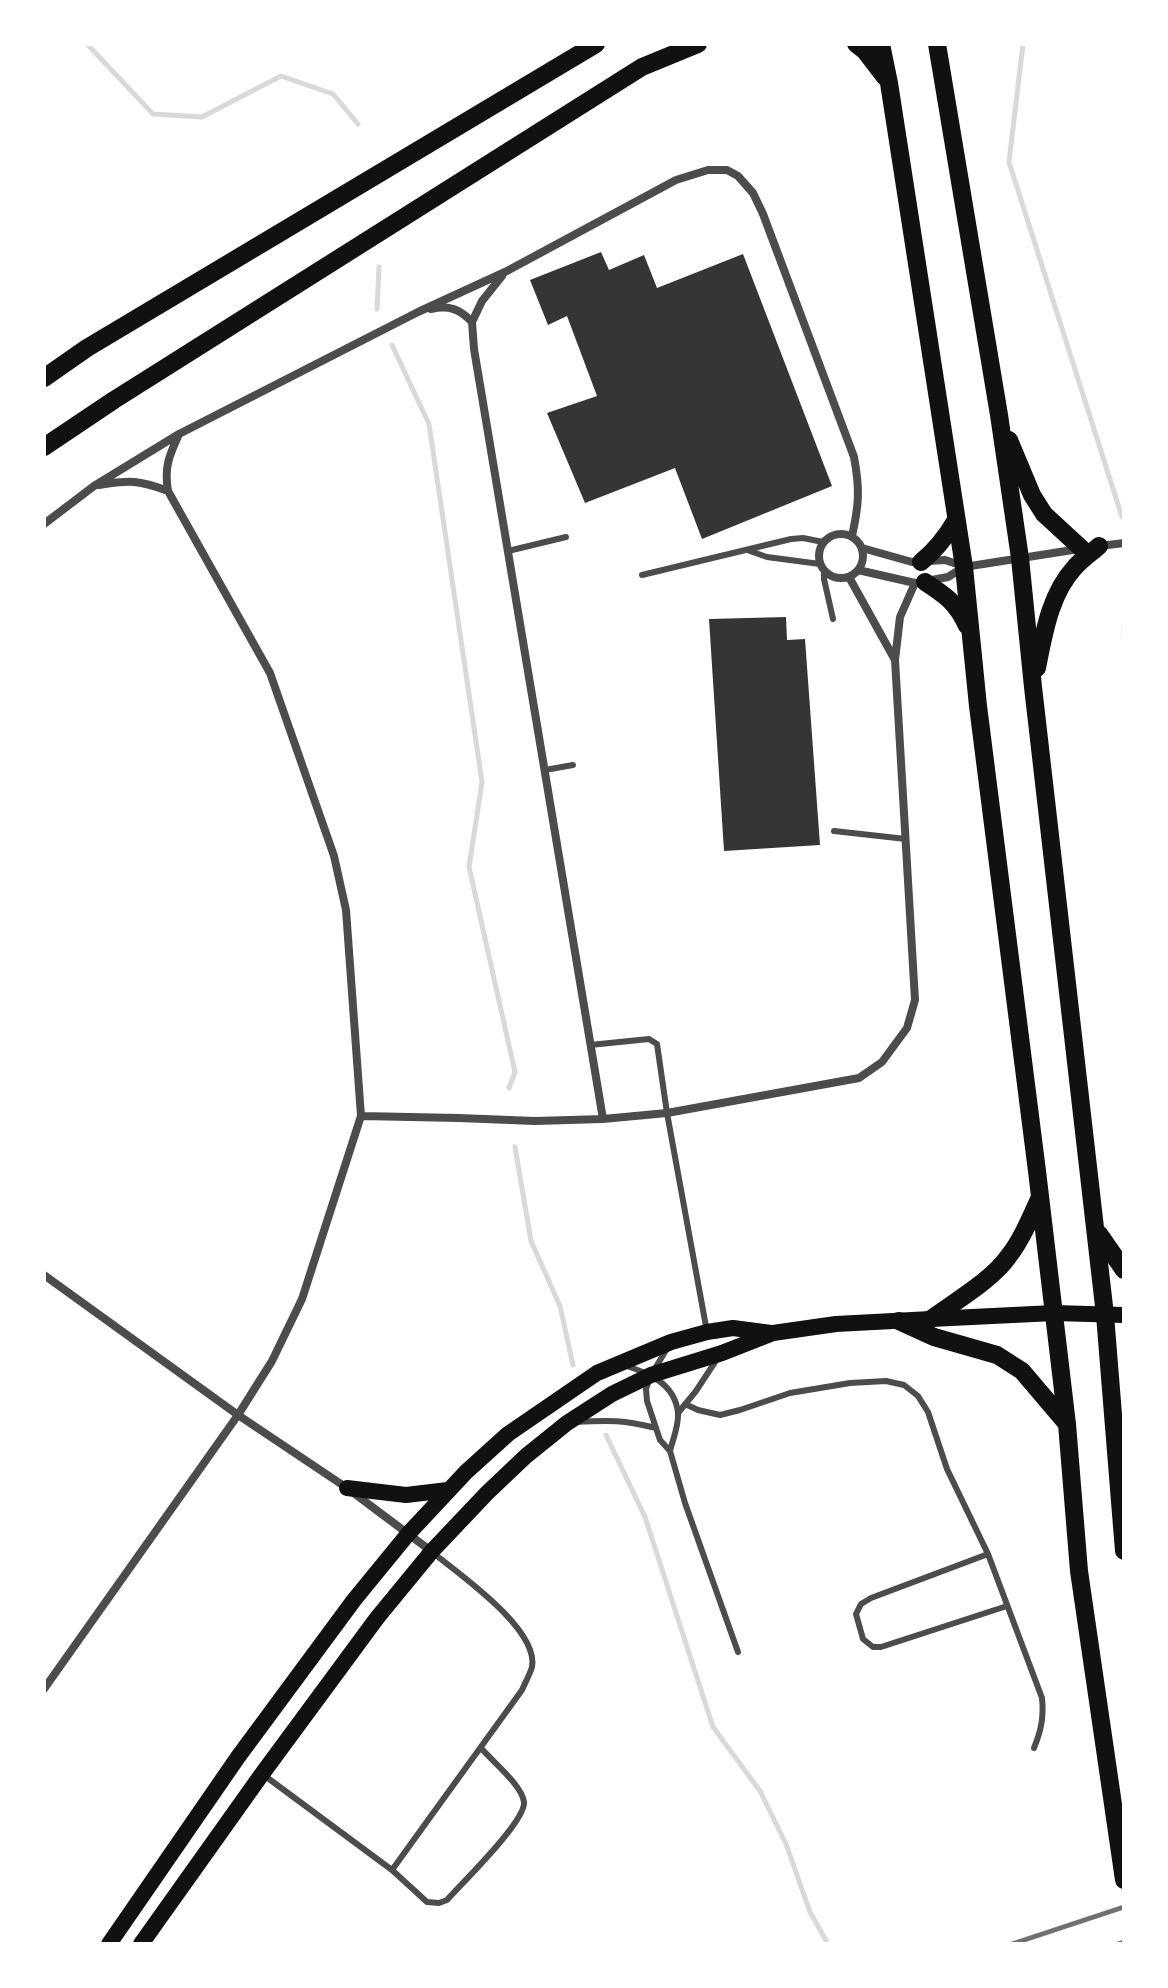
<!DOCTYPE html>
<style>
body{margin:0}
#map{position:relative;width:1168px;height:1988px;overflow:hidden;background:#fff;font-family:"Alegreya Sans",sans-serif}
canvas{display:block}
.frame{position:absolute;inset:0;border:46px solid #fff;pointer-events:none}
</style>
<div id="map">
<canvas width="1168" height="1988"></canvas>
<div class="frame"></div>
</div>
<script>
const c = document.querySelector('canvas').getContext('2d');
c.lineJoin = 'round';
function strokePath(path, color, width, dash) {
  c.strokeStyle = color;
  c.lineWidth = width;
  c.lineCap = dash ? 'butt' : 'round';
  c.setLineDash(dash || []);
  c.stroke(path);
}
function fill(path, color) {
  c.fillStyle = color;
  c.fill(path, 'evenodd');
}
const stream = new Path2D(`
 M87 44 153 114 202 117 281 76 333 94 358 124
 M1023 44 1009 162 1122 517
 M377 309 379 267
 M392 345 429 424 482 782 469 867 515 1072 509 1088
 M1124 628V637
 M515 1147 531 1241 560 1306 573 1365
 M606 1435 645 1517 713 1727 760 1791 786 1844 810 1912 828 1944`);
const building = new Path2D(`
 M601 252 609 270 644 255 657 288 743 254 832 486 702 539 675 468 585 503 547 413 597 396 567 316 548 325 530 280Z
 M786 617 787 640 805 639 820 845 724 851 709 619Z`);
const service = new Path2D(`
 M747 550 767 557 820 564
 M508 551 566 537
 M824 571V579L833 619
 M642 575 791 539 803 538 823 542
 M545 770 573 765
 M834 831 906 839
 M590 1045 649 1039 657 1044 667 1113 707 1332
 M668 1347 651 1375 646 1389 647 1401 660 1440 670 1451 685 1503 738 1652
 M624 1365C648 1373 675 1383 678 1413 679 1425 673 1439 670 1451
 M685 1404 698 1410 720 1415 740 1410 790 1393 850 1383 886 1381 904 1385 918 1396 928 1412 947 1469 988 1554 1042 1698C1044 1717 1041 1731 1034 1748
 M678 1413 696 1391 717 1359
 M576 1422C609 1420 624 1420 656 1428
 M988 1554 871 1598 861 1604 856 1614 863 1639 873 1647H881L1007 1606
 M265 1776 392 1870 427 1902 439 1903 447 1900C462 1883 526 1821 524 1802 522 1785 492 1761 481 1748
 M392 1870 522 1690C525 1683 530 1674 532 1667 539 1629 459 1574 432 1552`);
const minor = new Path2D(`
 M502 276 482 301 472 322 474 349 603 1119
 M431 309C449 305 460 309 472 322
 M99 485C130 480 139 480 168 491
 M44 524 94 486 179 434 418 312 505 272 676 180 708 170H727L738 176 753 193 763 214 854 457C860 489 859 505 852 536
 M819 556a22 22 0 1 1 44 0a22 22 0 1 1-44 0Z
 M1100 546 1124 543
 M862 548 912 562 945 560 963 566
 M858 570 915 583 948 577 964 567 1079 549
 M895 660 900 617 915 583
 M361 1116 459 1118 535 1121 603 1119 667 1113 859 1078 882 1062 907 1028 915 1000 895 660 849 577
 M44 1275 238 1415 347 1488 431 1551
 M44 1689 238 1415 272 1361 302 1299 361 1116 346 910 334 856 270 673 168 491C164 467 169 456 179 434`);
const secondary = new Path2D(`
 M347 1488 406 1495 448 1490
 M109 1944 238 1757 354 1600 408 1534 466 1472 508 1434 597 1373 671 1342 707 1332 733 1328 771 1333
 M141 1944 262 1774 377 1618 432 1551 487 1493 526 1456 567 1423 612 1394 651 1375 722 1353 773 1333 836 1324 931 1319 1054 1313 1124 1315`);
const primary = new Path2D(`
 M856 44 865 51 885 77
 M881 44 889 83 964 567 978 706 1037 1171 1067 1424 1079 1571 1124 1880
 M937 44 999 415 1020 558 1033 687 1105 1315 1124 1551
 M44 378 87 348 596 44
 M1009 440 1032 495 1044 514 1082 549
 M44 447 114 400 642 67 698 44
 M921 562C936 550 946 537 956 520
 M925 582C945 595 957 603 967 626
 M1037 668C1044 633 1050 594 1075 567 1082 559 1091 553 1099 546
 M1099 1234 1124 1270
 M931 1319C954 1302 992 1280 1008 1257 1022 1239 1031 1217 1040 1197
 M899 1321 934 1337 997 1355 1022 1371 1067 1424`);
const rail = new Path2D(`
 M1012 1944 1124 1907
 M1118 1944 1124 1942`);
strokePath(stream, '#d9d9d9', 5);
fill(building, '#353535');
strokePath(service, '#4c4c4c', 6);
strokePath(minor, '#4c4c4c', 8);
strokePath(secondary, '#111', 16);
strokePath(primary, '#111', 18);
strokePath(rail, '#707070', 5);
</script>
